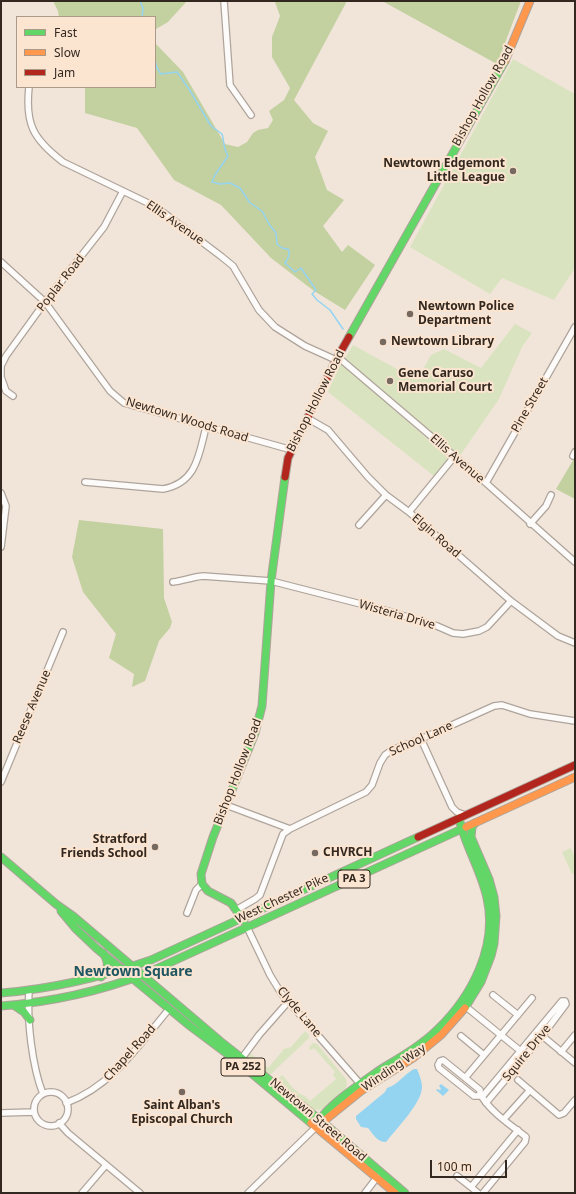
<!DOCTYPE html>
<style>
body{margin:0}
#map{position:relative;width:576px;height:1194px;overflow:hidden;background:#f1e5da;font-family:"Noto Sans",sans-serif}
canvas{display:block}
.frame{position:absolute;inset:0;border:2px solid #33281f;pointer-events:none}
.legend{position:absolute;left:16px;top:16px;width:140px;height:72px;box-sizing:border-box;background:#fbe4d0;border:1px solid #ab9989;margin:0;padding:5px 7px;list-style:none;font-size:12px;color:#33281f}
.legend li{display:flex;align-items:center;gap:8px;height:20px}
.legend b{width:20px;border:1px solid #ab9989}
.scale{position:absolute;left:430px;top:1160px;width:77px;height:18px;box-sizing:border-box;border:2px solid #33281f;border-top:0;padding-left:5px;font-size:12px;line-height:14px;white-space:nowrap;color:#33281f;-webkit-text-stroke:3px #fbe4d0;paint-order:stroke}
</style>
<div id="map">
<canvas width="576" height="1194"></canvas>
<div class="frame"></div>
<ul class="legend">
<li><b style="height:5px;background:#63d668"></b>Fast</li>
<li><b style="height:5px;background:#ff974d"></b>Slow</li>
<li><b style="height:5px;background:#b3261e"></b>Jam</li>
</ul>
<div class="scale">100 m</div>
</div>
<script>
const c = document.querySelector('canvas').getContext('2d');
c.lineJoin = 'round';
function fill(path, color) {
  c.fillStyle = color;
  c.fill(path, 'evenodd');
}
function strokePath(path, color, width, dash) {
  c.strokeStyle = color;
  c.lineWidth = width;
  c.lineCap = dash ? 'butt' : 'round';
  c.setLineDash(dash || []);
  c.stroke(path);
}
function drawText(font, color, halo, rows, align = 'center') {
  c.font = font + ' "Noto Sans",sans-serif';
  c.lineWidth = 4;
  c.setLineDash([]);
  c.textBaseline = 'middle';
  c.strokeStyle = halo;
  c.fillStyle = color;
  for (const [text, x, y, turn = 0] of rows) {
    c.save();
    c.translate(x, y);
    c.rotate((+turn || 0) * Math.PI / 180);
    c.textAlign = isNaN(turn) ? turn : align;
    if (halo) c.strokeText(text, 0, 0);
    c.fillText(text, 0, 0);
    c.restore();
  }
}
const green = new Path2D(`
 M513 59 575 94V268L554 300 502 278 490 294 410 247Z
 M515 324 532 333 522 347 499 399 459 457 345 358 353 345 417 380 431 355 444 349 481 368Z
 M341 363 449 458 434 476 328 392Z
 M571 848 575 858V873L572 874 562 852Z
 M305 1031 309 1035V1038L270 1075 247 1058 250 1053 268 1068 284 1049 291 1047Z
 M313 1043 317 1044 346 1079 347 1085 345 1090 322 1109 318 1110 312 1109 281 1085 279 1078 282 1075C288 1081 296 1094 305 1096L310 1101 336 1079 333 1075 335 1072 314 1048 311 1050 309 1048 310 1046Z`);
const forest = new Path2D(`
 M53 1H187L168 22 156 29 155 43 183 72 225 144 238 147 247 142 253 133 258 130 268 128 273 120 269 111 284 100 290 88 272 57V37L280 16 275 2 273 1H347L294 100 313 123 328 131 315 157 327 190 344 200 323 226 342 252 348 245 375 265 345 310 314 291 271 258 221 205 174 180 137 128 85 113V87H155V17H59L58 11Z
 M382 1H521L497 64Z
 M575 457V499L556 489Z
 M79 520 163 529 164 598 172 622 170 628 159 641 145 681 132 687 134 674 109 658 116 634 83 592 72 557Z`);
const water = new Path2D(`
 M414 1069H417C419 1074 422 1081 422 1087 422 1103 396 1129 386 1142 377 1142 373 1134 368 1128L361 1127 356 1119V1116L385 1092 387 1088C398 1085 404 1074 414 1069Z
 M441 1084 449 1090 443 1096 436 1090 437 1089 440 1090 441 1089 439 1086Z`);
const stream = new Path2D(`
 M140 1 143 8 142 17
 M155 60 157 68 161 74 177 72 189 89 211 126 222 134C225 143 222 146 228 156L215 175 212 182 220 184 230 183 240 188 250 203 262 211 269 224 276 233 277 244 282 248 288 249C291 254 288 258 285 263L295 272 301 268 316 290 312 294 317 300 330 310 343 329`);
const street = new Path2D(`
 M224 1 230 85 251 115
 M29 87C25 124 33 139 63 162L150 204 160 210 222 257 233 266 259 310 275 327 305 346 336 360
 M1 262 45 302 110 391 124 403 292 450
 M338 357 486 483 575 562
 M1 375V366L6 356 45 302 104 227 123 191
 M1 377 6 391 13 396
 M307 418 328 430 368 477 386 495 409 512 511 601 558 636 575 643
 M573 456 575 452
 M85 482 163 489C197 483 199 454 206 427
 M486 483 575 327
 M1 493 6 506 1 547
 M409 512 454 457
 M530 524 546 506 551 495
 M359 525 386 495
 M173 582C183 581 192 577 203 576L271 581 388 611 437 626 453 633 463 634 479 631 487 627 511 601
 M421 739 452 807 457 812 465 815
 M1 782 63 632
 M226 805 290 829 366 792 372 785 380 763 385 755 392 750 421 739 494 706 502 705 530 714 575 721
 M236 910 255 899 260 895 283 834 290 829
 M187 913 196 890 202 884
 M247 927 270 975 281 993 362 1086
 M29 991C27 1021 32 1066 43 1094
 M493 995 518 1015
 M465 1006 523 1053
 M540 1034 575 1063
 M461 1036 484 1055
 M561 1052 575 1035
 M242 1058 259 1035 288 1002
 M443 1060 480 1090V1096H474L439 1068 438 1065 440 1061Z
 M465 1078 532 998
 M518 1080 559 1115 564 1113 575 1100
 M34 1109a17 17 0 1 1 34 0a17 17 0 1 1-34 0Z
 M66 1103C112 1086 139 1045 169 1009
 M1 1113 34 1112
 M504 1119 530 1090
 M59 1123 68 1133 140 1193
 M457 1176 471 1187
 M82 1193 106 1165
 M248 1193 315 1128
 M365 1193 378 1176
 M478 1193 471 1187 518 1130
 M483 1193 525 1142 526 1137C511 1125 493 1114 482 1097L562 1001H565L566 1004 542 1036 486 1103`);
const fast = new Path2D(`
 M349 337 505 61
 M1 857 56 904 73 916 220 1041 319 1119 405 1193
 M61 911 76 929 96 948 190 1026 238 1062 311 1123
 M244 921 231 903 208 891 202 884 201 874 213 837 255 733 262 706 271 581 285 477
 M101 977C109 969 109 962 103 953
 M1 993C53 989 102 977 151 960L418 837
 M1 1006C51 1002 98 992 145 974L466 827
 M15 1006 24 1012 30 1020
 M465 1008 481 982 491 956 494 944 496 916 494 897 489 879 471 837 472 827 475 823
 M317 1124C326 1106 364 1081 381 1069 401 1057 422 1045 438 1029 472 996 498 946 487 898 481 870 465 846 459 818`);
const slow = new Path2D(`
 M505 61 530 1
 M466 827 575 777
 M311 1123 395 1193
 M319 1125 361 1091 413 1058 441 1035 465 1008`);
const jam = new Path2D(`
 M285 477 288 458 336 360 349 337
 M418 837 575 765`);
const markers = [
 [513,171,4,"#766a60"],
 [410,314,4,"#766a60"],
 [383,342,4,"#766a60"],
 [390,381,4,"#766a60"],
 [155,847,4,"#766a60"],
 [315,853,4,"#766a60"],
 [182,1092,4,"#766a60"]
];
const shields = [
 [354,879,32],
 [243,1067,44]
];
const shieldNames = [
 ["PA 3",354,879],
 ["PA 252",243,1067]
];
const streetNames = [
 ["Bishop Hollow Road",483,96,-61],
 ["Ellis Avenue",175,223,35],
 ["Poplar Road",61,283,-52],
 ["Bishop Hollow Road",316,401,-63],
 ["Pine Street",530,405,-60],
 ["Newtown Woods Road",187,420,17],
 ["Ellis Avenue",457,459,41],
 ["Elgin Road",436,536,41],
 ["Wisteria Drive",397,615,16],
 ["Reese Avenue",32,707,-67],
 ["School Lane",421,739,-24],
 ["Bishop Hollow Road",238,772,-69],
 ["West Chester Pike",282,899,-25],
 ["Clyde Lane",299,1012,50],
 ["Chapel Road",130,1053,-48],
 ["Squire Drive",527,1053,-51],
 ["Winding Way",394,1068,-34],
 ["Newtown Street Road",318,1120,40]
];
const poiNames = [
 ["Newtown Edgemont",505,164,"right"],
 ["Little League",505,178,"right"],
 ["Newtown Police",418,307],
 ["Department",418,321],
 ["Newtown Library",391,342],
 ["Gene Caruso",398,374],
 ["Memorial Court",398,388],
 ["Stratford",147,840,"right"],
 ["Friends School",147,854,"right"],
 ["CHVRCH",323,853],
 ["Saint Alban's",182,1106,"center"],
 ["Episcopal Church",182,1120,"center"]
];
const quarterNames = [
 ["Newtown Square",133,972]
];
fill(green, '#dae3bf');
fill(forest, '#c3d0a0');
fill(water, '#95d4f0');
strokePath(stream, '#95d4f0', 1.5);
strokePath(street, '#aea49b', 8);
strokePath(fast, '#aea49b', 9);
strokePath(slow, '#aea49b', 9);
strokePath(jam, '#aea49b', 9);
strokePath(street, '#fdfbf9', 5.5);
strokePath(fast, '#63d668', 7);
strokePath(slow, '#ff974d', 7);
strokePath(jam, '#b3261e', 7);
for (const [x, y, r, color] of markers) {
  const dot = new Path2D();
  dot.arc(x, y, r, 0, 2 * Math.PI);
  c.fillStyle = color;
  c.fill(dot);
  strokePath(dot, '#fbe4d0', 1.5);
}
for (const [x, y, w] of shields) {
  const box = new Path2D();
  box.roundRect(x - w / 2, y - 9, w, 18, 3);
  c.fillStyle = '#fbe4d0';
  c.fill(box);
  strokePath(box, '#33281f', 1);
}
drawText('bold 11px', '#33281f', null, shieldNames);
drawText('12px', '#33281f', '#fbe4d0', streetNames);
drawText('bold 12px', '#33281f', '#fbe4d0', poiNames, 'left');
drawText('bold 14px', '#1f5662', '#fbe4d0', quarterNames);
</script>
